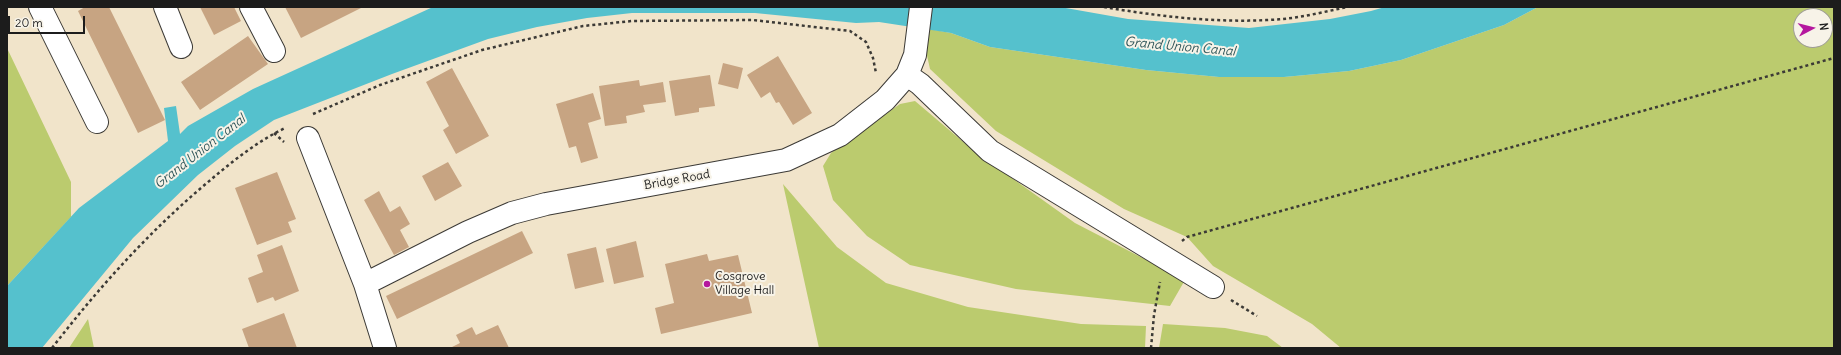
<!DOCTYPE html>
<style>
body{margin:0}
#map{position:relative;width:1841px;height:355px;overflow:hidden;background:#f1e4ca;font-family:Delius,sans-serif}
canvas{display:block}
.frame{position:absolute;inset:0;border:8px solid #1c1c1c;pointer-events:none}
.north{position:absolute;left:1793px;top:8px;width:40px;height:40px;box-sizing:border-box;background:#f7f3e8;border:1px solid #9f9d96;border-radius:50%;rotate:83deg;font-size:11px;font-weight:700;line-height:16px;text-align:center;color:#1c1c1c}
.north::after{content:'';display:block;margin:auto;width:14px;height:18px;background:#b5179e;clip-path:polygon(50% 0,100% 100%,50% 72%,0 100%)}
.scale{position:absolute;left:8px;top:16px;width:77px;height:18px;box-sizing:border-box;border:2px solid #1c1c1c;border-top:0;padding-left:5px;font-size:12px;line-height:14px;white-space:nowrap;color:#1c1c1c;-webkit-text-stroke:3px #f7f3e8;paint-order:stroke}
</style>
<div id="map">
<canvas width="1841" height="355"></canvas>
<div class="frame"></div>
<div class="north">N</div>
<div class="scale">20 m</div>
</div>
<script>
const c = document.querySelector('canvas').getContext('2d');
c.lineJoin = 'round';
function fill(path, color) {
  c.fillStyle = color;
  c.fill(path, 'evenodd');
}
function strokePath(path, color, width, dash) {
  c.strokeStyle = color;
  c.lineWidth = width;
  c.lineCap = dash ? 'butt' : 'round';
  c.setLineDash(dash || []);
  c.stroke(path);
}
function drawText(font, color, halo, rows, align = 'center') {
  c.font = font + ' Delius,sans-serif';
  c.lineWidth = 4;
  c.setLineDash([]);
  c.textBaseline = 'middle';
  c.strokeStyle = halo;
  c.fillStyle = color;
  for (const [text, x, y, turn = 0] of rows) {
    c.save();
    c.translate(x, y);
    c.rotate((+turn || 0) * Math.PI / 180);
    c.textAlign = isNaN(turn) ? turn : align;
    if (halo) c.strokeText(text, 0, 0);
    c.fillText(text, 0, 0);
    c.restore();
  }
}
const green = new Path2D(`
 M1538 7H1834V348H1341L1312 324 1213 266 1187 237 1124 209 996 131 930 69 926 51 929 29 951 33 990 47 1146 70 1219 77H1284L1349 71 1401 60 1504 25ZM1801 16H1825V40H1801Z
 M7 48 71 182V217L7 286Z
 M915 101 974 151 1075 223 1185 280 1170 306 1016 289 910 265 867 236 833 200 823 166 831 153 900 104Z
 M783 184 837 247 886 283 968 307 1081 324 1146 326 1145 348H819Z
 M88 319 94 348H69Z
 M1163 324 1225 328 1267 336 1283 348H1159Z`);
const water = new Path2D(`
 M433 7H1060L1128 19 1249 28 1330 19 1371 11 1385 7H1538L1504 25 1401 60 1349 71 1284 77H1219L1146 70 990 47 951 33 879 22 856 23 755 13H632L587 18 537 27 488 39 392 74 274 120 235 146 198 175 133 238 42 348H7V286L79 208 168 141 164 108 176 106 180 134 188 126 253 89Z`);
const building = new Path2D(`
 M85 7H109L165 120 138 133 78 11Z
 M200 7H234L241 21 214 35Z
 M285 7H363L301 38Z
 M248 36 268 64 200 110 181 82Z
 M778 56 812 113 793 125 779 102 776 103 770 92 761 98 747 75Z
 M723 63 743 68 738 89 718 84Z
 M452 68 489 136 456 154 443 130 449 126 426 82Z
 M710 75 715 106 699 108V112L675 116 669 81Z
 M639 80 640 86 663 82 666 102 643 105 645 112 626 116 627 123 605 126 599 86Z
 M593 93 601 119 588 123 598 158 581 163 576 146 569 148 556 104Z
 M448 162 462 186 435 201 422 176Z
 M277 172 296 219 288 222 292 232 257 245 235 188Z
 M379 191 390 212 400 206 410 224 400 230 409 247 394 255 364 200Z
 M522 231 533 253 397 319 386 296Z
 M636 241 644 277 614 284 606 249Z
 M282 245 299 291 275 301 273 297 257 303 248 278 263 272 257 255Z
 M596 247 604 282 575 289 567 254Z
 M707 254 709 261 738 255 752 313 661 334 655 308 674 303 665 264Z
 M284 313 297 348H249L242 329Z
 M498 325 509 348H450L460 343 456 335 472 327 476 335Z`);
const path = new Path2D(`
 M1104 7C1162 17 1223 24 1283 19 1305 17 1327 11 1348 7
 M313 114 380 85 482 50 583 26 632 21 753 20 850 31 866 42 873 58 876 73
 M274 133 284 142
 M1182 241 1187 237 1834 58
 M1231 300 1257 316
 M52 348C97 290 145 236 201 188 228 165 254 143 285 128
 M1151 348 1154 315 1160 282`);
const minor = new Path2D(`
 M40 7 97 122
 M165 7 181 47
 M251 7 274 51
 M907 75 920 84 990 151 1213 287
 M308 138 365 284 385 348
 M365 284 468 232 512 213 546 204 786 160 840 135 885 100 907 75 915 55 921 7`);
const markers = [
 [707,284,4,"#b5179e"]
];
const streetNames = [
 ["Bridge Road",677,180,-10]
];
const poiNames = [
 ["Cosgrove",715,277],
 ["Village Hall",715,291]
];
const waterNames = [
 ["Grand Union Canal",1180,47,5],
 ["Grand Union Canal",200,152,-38]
];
fill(green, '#bbcb6e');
fill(water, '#55c1cd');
fill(building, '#c7a482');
strokePath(minor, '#3c3a36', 24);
strokePath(path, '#3c3a36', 2.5, [3, 3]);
strokePath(minor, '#fff', 22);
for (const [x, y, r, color] of markers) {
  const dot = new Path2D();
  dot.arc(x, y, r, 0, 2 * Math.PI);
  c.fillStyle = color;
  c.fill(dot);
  strokePath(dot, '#f7f3e8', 1.5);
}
drawText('12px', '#1c1c1c', '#f7f3e8', streetNames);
drawText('12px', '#1c1c1c', '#f7f3e8', poiNames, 'left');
drawText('italic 13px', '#30565a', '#f7f3e8', waterNames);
</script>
